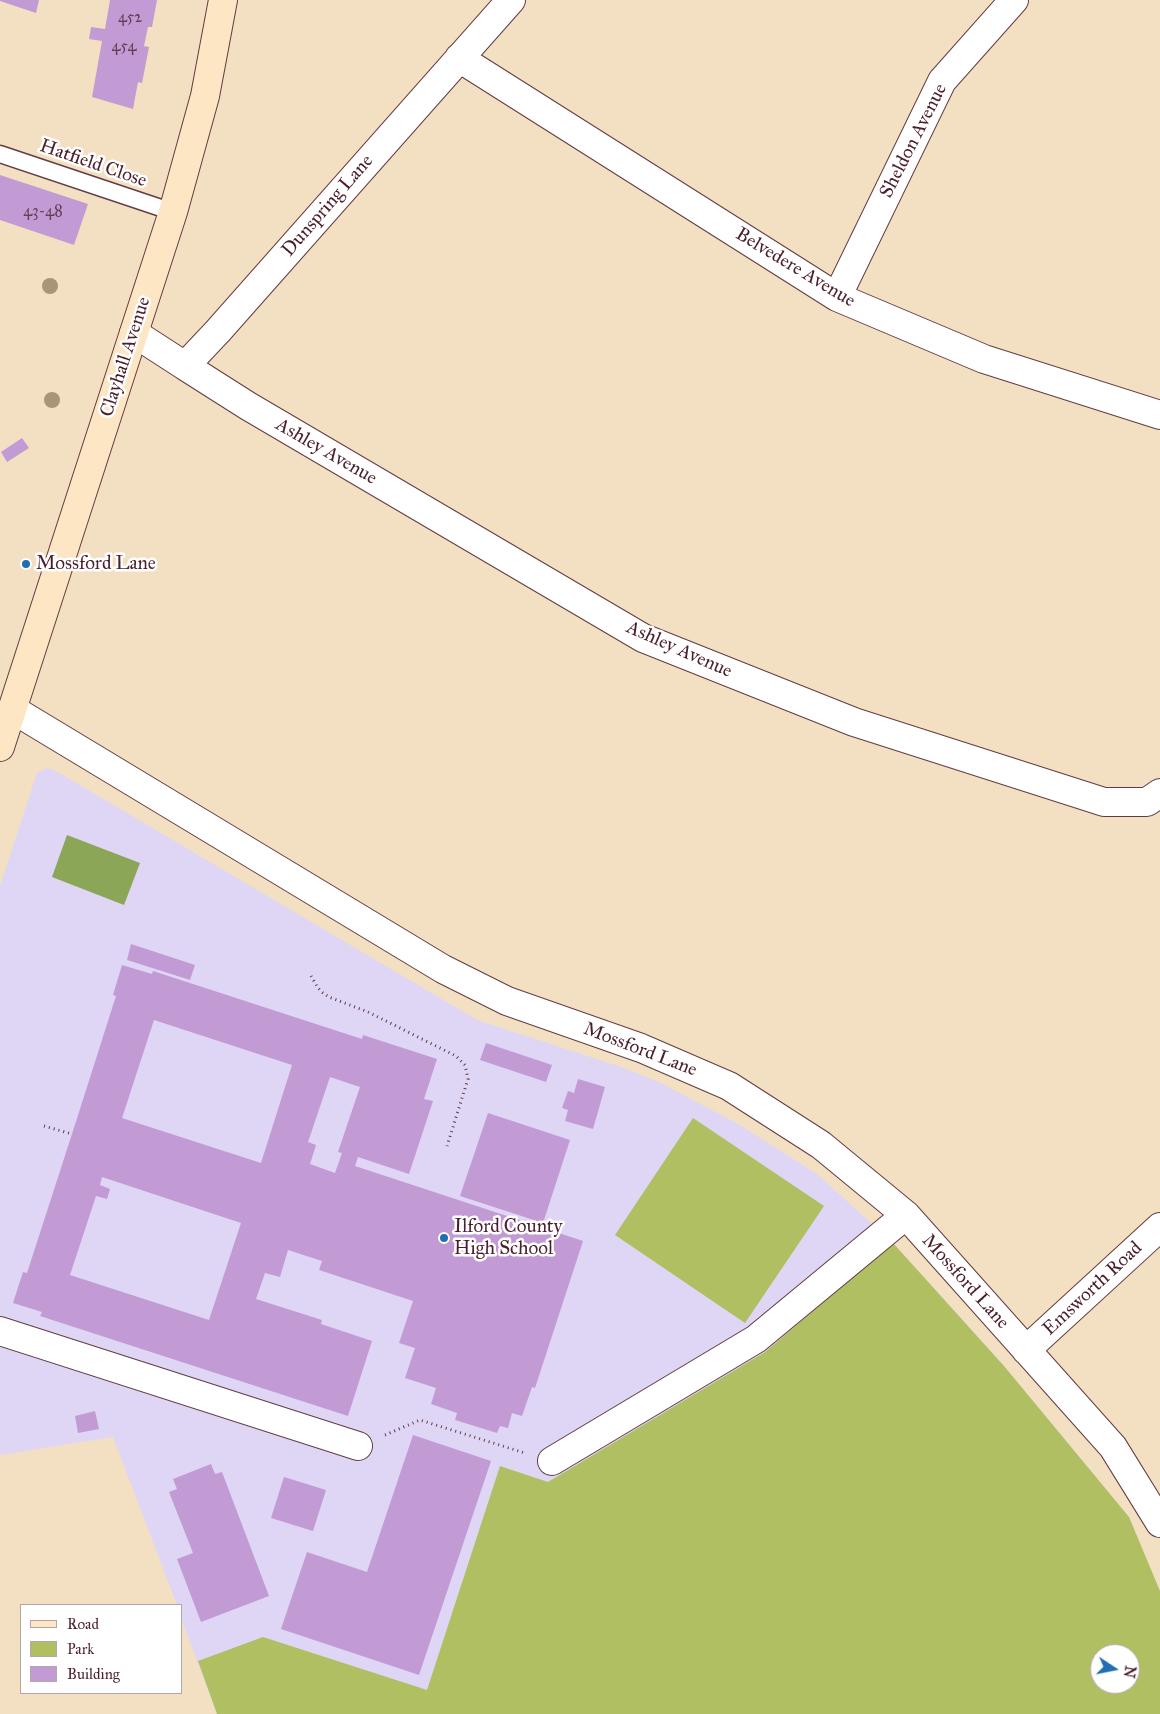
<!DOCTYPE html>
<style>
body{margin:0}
#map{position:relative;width:1160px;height:1714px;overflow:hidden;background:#f3dfc2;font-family:"IM FELL Great Primer",serif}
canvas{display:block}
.legend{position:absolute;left:20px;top:1604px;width:162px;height:90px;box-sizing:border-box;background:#fff;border:1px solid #b7a5aa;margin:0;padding:6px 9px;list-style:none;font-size:15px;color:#4a1f2b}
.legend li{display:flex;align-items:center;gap:10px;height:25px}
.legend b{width:25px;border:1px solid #b7a5aa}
.north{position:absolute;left:1090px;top:1644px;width:50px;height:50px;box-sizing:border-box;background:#fff;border:1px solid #b7a5aa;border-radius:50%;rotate:101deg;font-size:14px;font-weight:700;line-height:20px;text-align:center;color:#4a1f2b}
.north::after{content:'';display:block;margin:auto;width:18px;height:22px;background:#1f6fb2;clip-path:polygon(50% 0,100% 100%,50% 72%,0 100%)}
</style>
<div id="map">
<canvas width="1160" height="1714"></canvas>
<ul class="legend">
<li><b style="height:6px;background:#fce6c4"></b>Road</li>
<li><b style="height:14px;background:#b0bf62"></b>Park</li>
<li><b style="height:14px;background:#c29bd4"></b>Building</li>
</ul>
<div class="north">N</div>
</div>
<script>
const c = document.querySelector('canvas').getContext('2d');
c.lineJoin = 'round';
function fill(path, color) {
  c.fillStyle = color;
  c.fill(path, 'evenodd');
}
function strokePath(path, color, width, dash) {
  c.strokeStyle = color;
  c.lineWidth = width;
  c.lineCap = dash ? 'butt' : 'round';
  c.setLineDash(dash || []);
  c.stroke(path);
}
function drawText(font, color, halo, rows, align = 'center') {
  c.font = font + ' "IM FELL Great Primer",serif';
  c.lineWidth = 5;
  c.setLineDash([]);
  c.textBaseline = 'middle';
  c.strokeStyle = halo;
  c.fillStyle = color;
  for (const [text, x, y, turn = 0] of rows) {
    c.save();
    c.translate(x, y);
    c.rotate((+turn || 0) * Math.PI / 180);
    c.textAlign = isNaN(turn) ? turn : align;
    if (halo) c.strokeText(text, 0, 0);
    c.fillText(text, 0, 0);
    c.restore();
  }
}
const built = new Path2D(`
 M46 768 56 771 477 1020 618 1066 659 1082 738 1124 817 1174 893 1243 1004 1366 1129 1517 1160 1591V1714H217L181 1618V1605H177L113 1437 0 1455V886L37 773ZM1100 1654H1130V1684H1100Z`);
const green = new Path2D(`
 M693 1118 824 1206 745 1323 615 1235Z
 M893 1243 1004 1366 1129 1517 1160 1591V1714H217L198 1661 263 1637 427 1690 500 1466 548 1482 765 1352ZM1100 1654H1130V1684H1100Z`);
const forest = new Path2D(`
 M67 835 140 863 124 905 52 877Z`);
const building = new Path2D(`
 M0 0H39L36 13 0 1Z
 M110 0H157L152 27H148L144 46 149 47 142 83 138 82 133 109 92 97 102 41 89 39 91 27 105 29Z
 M0 175 88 204 74 245 0 220Z
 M22 438 29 448 7 462 1 452Z
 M131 944 195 965 190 980 127 960Z
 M122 965 152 974 153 971 362 1039 363 1035 437 1059 424 1099 433 1101 409 1174 358 1157 355 1166 583 1241 535 1388 532 1387 522 1416 512 1413 508 1428 500 1426 497 1433 455 1420 457 1413 431 1404 436 1388 405 1378 415 1348 399 1343 413 1301 319 1270 322 1261 288 1250 280 1277 265 1273 256 1299 322 1320 321 1324 372 1341 348 1416 40 1316 42 1312 13 1303 23 1272 27 1273 72 1134 116 996 113 995ZM154 1020 292 1065 261 1163 122 1118ZM330 1077 360 1087 338 1152 342 1153 335 1173 310 1164 316 1145 308 1142ZM102 1177 241 1223 209 1320 70 1275 96 1196 107 1199 110 1189 100 1185Z
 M486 1043 552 1065 546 1082 480 1060Z
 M578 1079 605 1087 593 1129 565 1121 568 1110 562 1108 568 1091 574 1093Z
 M488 1113 570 1140 543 1223 460 1196Z
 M95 1411 99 1429 78 1433 75 1416Z
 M413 1435 491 1461 419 1675 281 1629 307 1552 367 1572Z
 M211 1464 215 1474 222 1472 269 1596 201 1622 177 1559 193 1553 169 1492 177 1489 173 1479Z
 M284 1477 326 1490 313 1531 271 1518Z`);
const path = new Path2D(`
 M311 976 318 988 323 993 329 997 368 1012 456 1056 465 1065 468 1079 447 1146
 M44 1126 72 1134
 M385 1435 420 1420 525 1453`);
const lane = new Path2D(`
 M0 154 173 212`);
const street = new Path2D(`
 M459 58 837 297 984 359 1160 415
 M837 297 942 81 1014 0
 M134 333 185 366 218 331 511 0
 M185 366 248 406 643 638 854 722 1104 802H1147L1160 793
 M12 709 443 969 507 1001 641 1048 729 1086 821 1145 906 1215 1113 1447 1160 1523
 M0 1331 358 1446
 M1026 1350 1160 1227
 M552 1461 756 1339 906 1215`);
const secondary = new Path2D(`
 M0 747 173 212 205 96 223 0`);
const trees = [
 [50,286],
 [52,400]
];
const markers = [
 [26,564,5,"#1f6fb2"],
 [444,1238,5,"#1f6fb2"]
];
const numberNames = [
 ["452",130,18],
 ["454",124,47],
 ["43-48",43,212]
];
const streetNames = [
 ["Sheldon Avenue",914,141,-63],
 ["Hatfield Close",93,164,19],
 ["Dunspring Lane",328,206,-49],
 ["Belvedere Avenue",795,268,31],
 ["Clayhall Avenue",126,357,-72],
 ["Ashley Avenue",326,452,30],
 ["Ashley Avenue",679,650,24],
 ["Mossford Lane",640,1050,21],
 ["Mossford Lane",965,1282,48],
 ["Emsworth Road",1093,1289,-43]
];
const poiNames = [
 ["Mossford Lane",36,564],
 ["Ilford County",454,1227],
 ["High School",454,1249]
];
fill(built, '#dfd5f5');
fill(green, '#b0bf62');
fill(forest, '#8ca658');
fill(building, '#c29bd4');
strokePath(lane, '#633c42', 19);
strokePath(street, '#633c42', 30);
strokePath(secondary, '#633c42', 30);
strokePath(path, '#633c42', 3, [1, 4]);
strokePath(lane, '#fff', 16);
strokePath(street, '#fff', 28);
strokePath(secondary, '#fce6c4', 28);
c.fillStyle = '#aa9479';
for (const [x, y] of trees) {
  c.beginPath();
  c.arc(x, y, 8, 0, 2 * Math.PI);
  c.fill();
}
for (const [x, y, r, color] of markers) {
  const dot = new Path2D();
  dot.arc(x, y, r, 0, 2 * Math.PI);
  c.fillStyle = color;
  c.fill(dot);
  strokePath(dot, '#fff', 2);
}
drawText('16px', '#683e55', null, numberNames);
drawText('19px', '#4a1f2b', '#fff', streetNames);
drawText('19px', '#4a1f2b', '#fff', poiNames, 'left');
</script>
